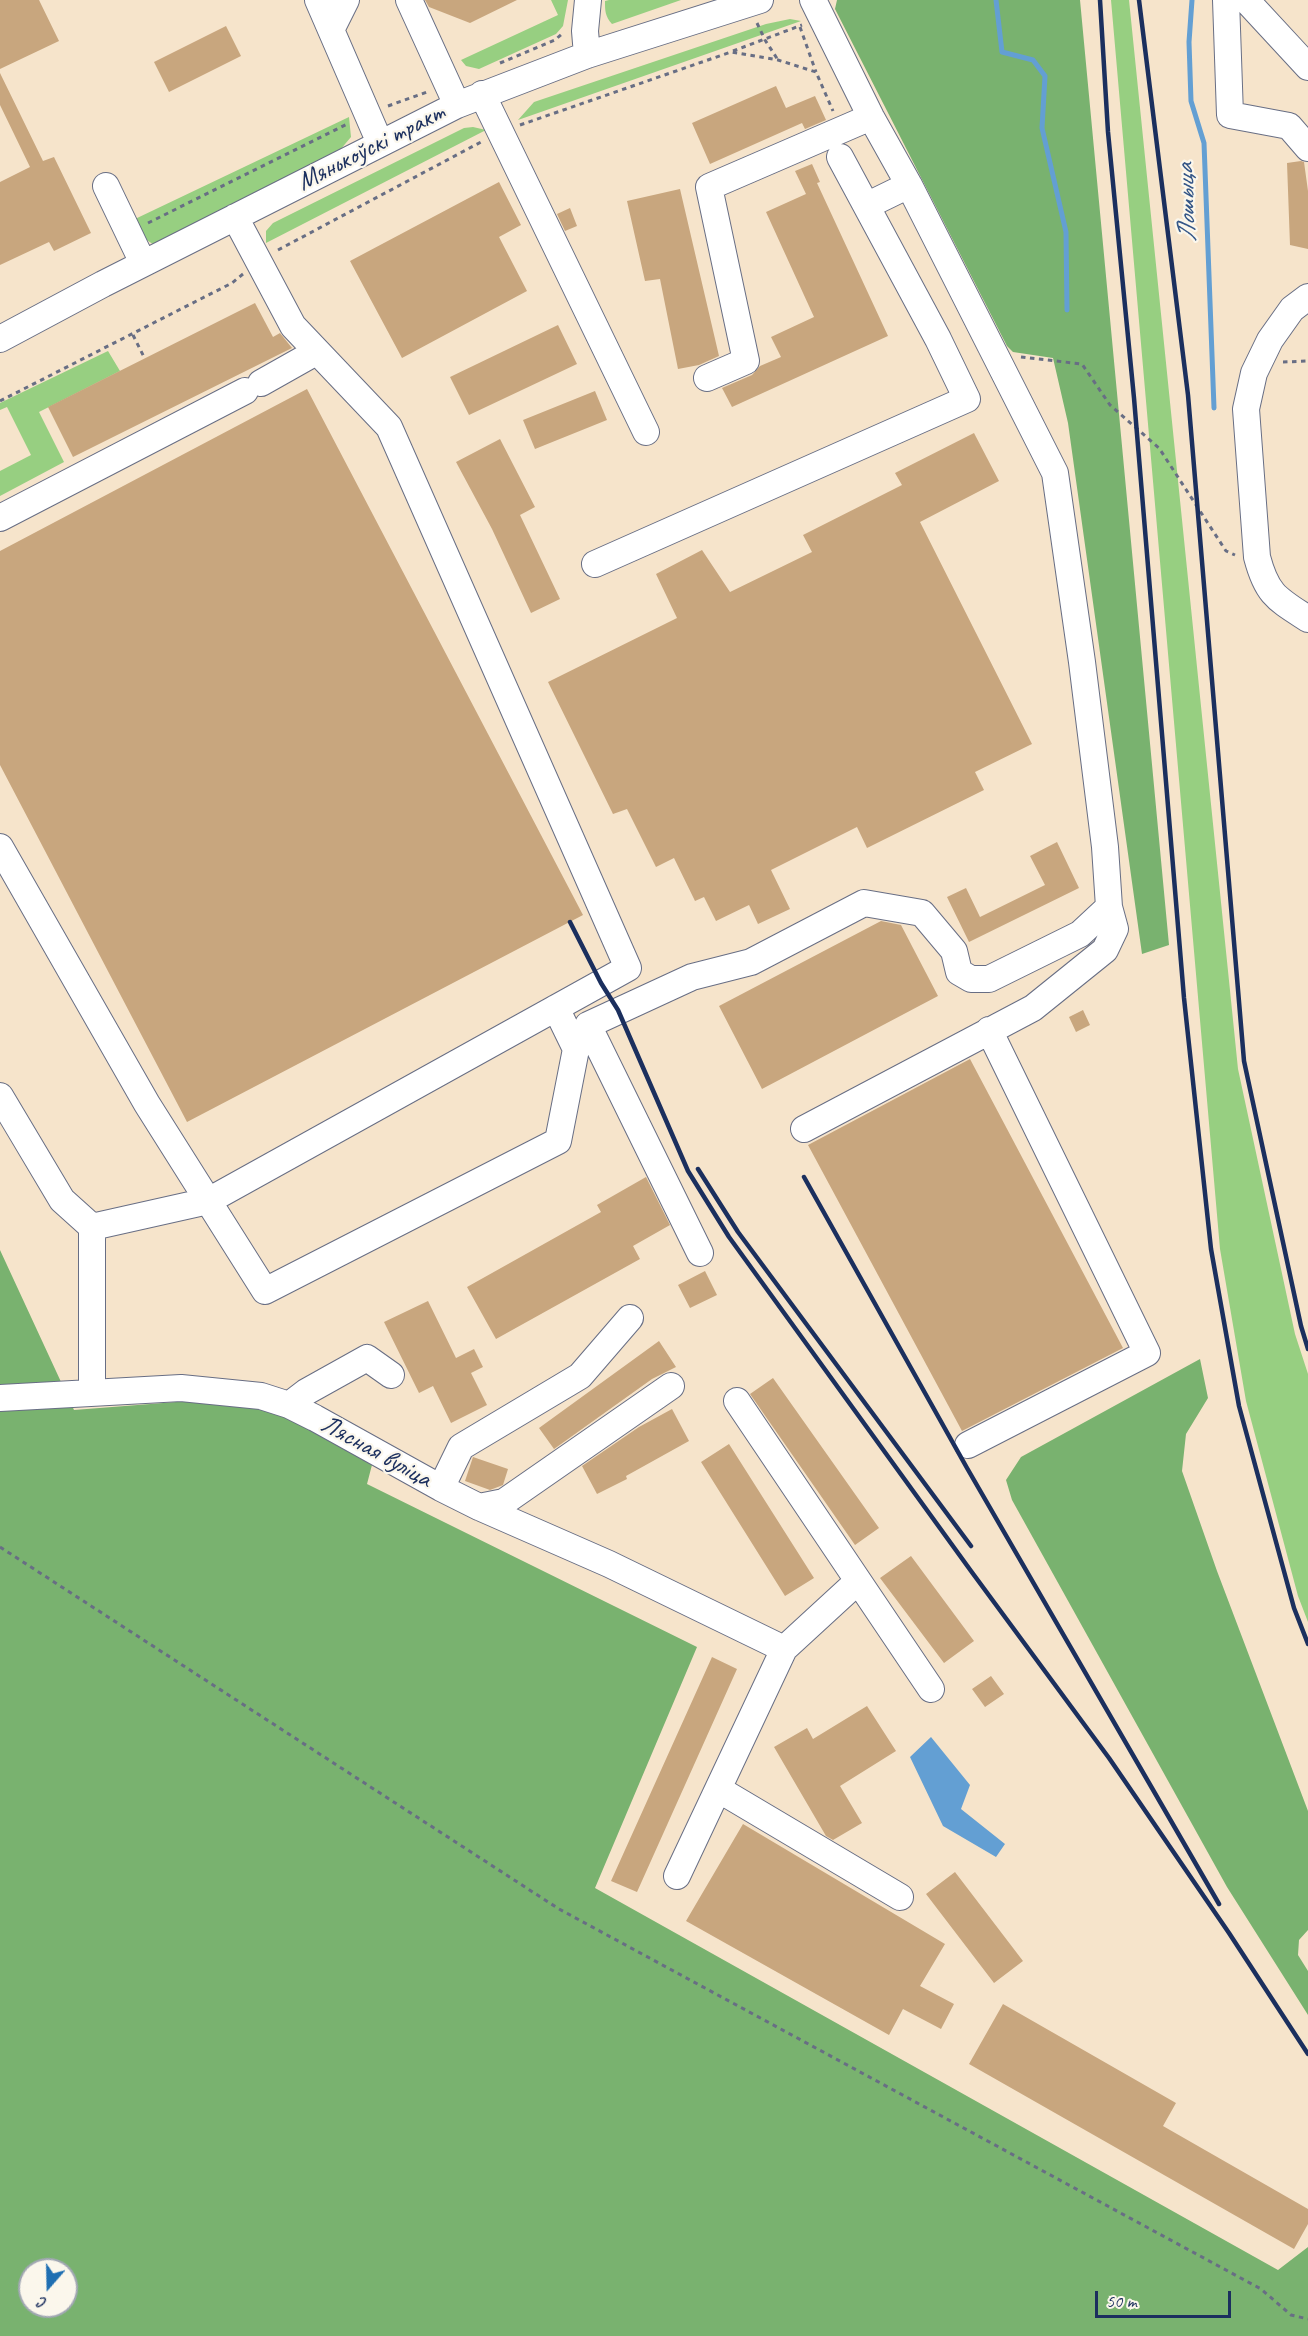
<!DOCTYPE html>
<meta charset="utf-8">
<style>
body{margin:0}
#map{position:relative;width:1308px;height:2336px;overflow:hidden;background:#f6e4cb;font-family:Caveat,sans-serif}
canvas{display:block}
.north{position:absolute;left:18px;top:2258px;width:60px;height:60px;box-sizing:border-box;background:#fbf7ec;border:2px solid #a1a7b3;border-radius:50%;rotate:200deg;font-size:16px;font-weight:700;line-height:24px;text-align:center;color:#1b2f5e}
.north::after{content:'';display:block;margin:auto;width:21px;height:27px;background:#1f6fb2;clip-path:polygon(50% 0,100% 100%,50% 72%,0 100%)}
.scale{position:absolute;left:1095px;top:2291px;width:136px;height:27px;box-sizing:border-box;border:3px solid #1b2f5e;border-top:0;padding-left:8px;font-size:18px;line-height:21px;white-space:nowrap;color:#1b2f5e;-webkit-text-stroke:4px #fbf7ec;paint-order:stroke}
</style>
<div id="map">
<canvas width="1308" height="2336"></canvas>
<div class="north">С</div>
<div class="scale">50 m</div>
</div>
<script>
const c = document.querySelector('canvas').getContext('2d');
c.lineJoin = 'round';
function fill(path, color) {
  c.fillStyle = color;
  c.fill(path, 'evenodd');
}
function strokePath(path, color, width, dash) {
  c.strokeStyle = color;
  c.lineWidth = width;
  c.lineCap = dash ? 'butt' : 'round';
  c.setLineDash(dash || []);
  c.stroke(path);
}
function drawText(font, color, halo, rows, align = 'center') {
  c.font = font + ' Caveat,sans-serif';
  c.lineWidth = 4.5;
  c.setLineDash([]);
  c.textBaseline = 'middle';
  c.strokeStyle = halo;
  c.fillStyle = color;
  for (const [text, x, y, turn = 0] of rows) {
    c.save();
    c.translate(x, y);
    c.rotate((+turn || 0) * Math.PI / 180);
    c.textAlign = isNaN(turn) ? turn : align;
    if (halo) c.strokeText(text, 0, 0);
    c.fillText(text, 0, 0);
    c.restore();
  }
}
const green = new Path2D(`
 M551 0H568L563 26 556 34 479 69 466 66 461 60 558 15Z
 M609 0H681L612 24C605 16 605 11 605 1Z
 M1111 0H1129L1238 1069 1295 1334 1308 1374V1622L1298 1596 1246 1401 1220 1249Z
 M790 19 801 21 518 120 534 102 766 24Z
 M349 117 351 137 340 150 154 245 144 238 135 219Z
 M473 127 486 130 266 243V231L273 223 464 128Z
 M108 351 120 371 39 412 64 462 0 496V471L31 455 7 407 0 410V403Z`);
const forest = new Path2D(`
 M837 0H1080L1169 945 1142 954 1068 423 1053 358 1013 352 1007 346 835 9Z
 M0 1250 74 1410 214 1399 263 1406 373 1461 367 1484 697 1647 595 1888 1278 2270 1308 2247V2336H0ZM30 2270H66V2306H30Z
 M1200 1359 1208 1398 1186 1434 1182 1471 1217 1571 1308 1811V1930L1299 1940 1298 1955 1308 1971V2015L1227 1887 1012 1500 1006 1480 1021 1457Z`);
const water = new Path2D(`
 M931 1737 970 1785 961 1809 1005 1844 996 1857 943 1826 910 1757Z`);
const stream = new Path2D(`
 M996 0 1002 52 1033 60 1045 76 1042 128 1066 232 1067 310
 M1192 0 1189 42 1191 101 1204 143 1214 408`);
const building = new Path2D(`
 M0 0H39L59 41 0 69Z
 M425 0H517L470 23 429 7Z
 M226 26 241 56 169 92 154 62Z
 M0 73 43 161 54 157 91 233 54 251 49 242 0 265V182L30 167 0 105Z
 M776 86 786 108 815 96 826 120 805 129 802 123 710 164 692 123Z
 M1301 161 1304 162 1308 191V249L1290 245 1287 163Z
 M812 164 820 182 817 183 888 336 732 407 722 388 752 375 760 366 781 357 771 337 814 317 766 212 806 194 795 171Z
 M499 182 521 225 499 237 527 291 402 358 350 261Z
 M680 189 719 356 699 365 678 369 660 279 645 281 627 201Z
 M570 208 577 226 565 231 557 214Z
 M255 303 273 337 280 333 292 348 73 457 48 407Z
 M558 325 577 364 469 415 450 377Z
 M307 389 583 915 187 1122 0 765V551Z
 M595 391 607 420 535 449 523 420Z
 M974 433 999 481 920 522 1032 744 975 772 984 790 867 848 857 827 771 870 790 909 758 924 749 905 716 921 704 897 695 901 674 858 656 867 627 809 613 814 548 682 677 618 656 574 702 550 730 592 812 552 803 535 902 485 895 473Z
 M500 439 535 507 520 515 560 599 531 613 492 529 456 462Z
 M1057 842 1079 888 969 942 947 897 966 888 980 917 1045 885 1030 856Z
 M881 921 901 925 938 996 762 1089 719 1006Z
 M1083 1010 1090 1025 1076 1032 1069 1017Z
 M970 1059 1123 1348 962 1431 808 1145Z
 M646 1177 670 1225 633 1246 640 1259 496 1339 467 1287 601 1212 597 1205Z
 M705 1271 717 1295 690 1308 678 1285Z
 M428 1301 456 1358 474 1349 483 1367 471 1373 487 1405 451 1423 433 1386 419 1393 384 1322Z
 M659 1341 676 1367 652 1379 554 1449 539 1428Z
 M773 1378 879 1528 855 1545 750 1394Z
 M672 1409 689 1441 626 1476 627 1479 597 1494 582 1466 639 1427Z
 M729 1444 814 1578 785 1596 701 1462Z
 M473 1457 508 1469 503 1485 490 1490 465 1481Z
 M911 1556 974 1641 944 1663 880 1578Z
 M712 1657 737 1669 637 1892 611 1881Z
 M991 1676 1004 1694 985 1707 972 1689Z
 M867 1706 896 1751 840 1786 862 1823 833 1840 826 1836 774 1747 807 1728 813 1739Z
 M743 1824 945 1944 920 1986 954 2004 941 2029 903 2009 889 2035 686 1921Z
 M955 1872 1023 1961 994 1983 926 1894Z
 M1003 2004 1176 2103 1163 2126 1308 2209V2224L1294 2249 969 2064Z`);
const path = new Path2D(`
 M757 23 765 40 778 60
 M800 27 816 72
 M733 51 802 25
 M500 63 555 40 564 32
 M388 106 427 92
 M520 125 731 52 778 60 816 72 833 111
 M148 223 349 123
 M278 250 481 142
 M133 335 145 359
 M1021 357 1082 364 1110 405 1159 448 1226 551 1235 555
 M1283 362 1308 361
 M0 401 232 283 243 274
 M0 1547 559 1909 1261 2289 1291 2315 1308 2319`);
const minor = new Path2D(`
 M318 0 380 143
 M409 0 457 105
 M1226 0 1230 115 1289 126 1308 148
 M1246 0 1308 67
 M331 30 346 0
 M587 55 585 31 588 0
 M482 94 646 432
 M106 186 143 263
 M868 205 909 185
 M1308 297 1292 309 1270 340 1254 373 1246 409 1257 557C1267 595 1277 599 1308 619
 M0 339 103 284 457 105 587 55 760 0
 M707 378 746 361 709 187 871 117
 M261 383 316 352
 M0 518 245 391
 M595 564 967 399 938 339 840 157
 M0 847 147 1104 265 1291 558 1141 576 1049 556 1008
 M0 1096 62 1200 92 1227V1393
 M804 1129 1033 1008 1105 950 1115 929 1109 907 1105 847 1082 662 1055 473 909 185 871 117 813 0
 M92 1227 208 1201 628 968 389 427 293 326 235 217
 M700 1253 588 1025 692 977 751 962 864 903 922 913 954 951 959 972 971 979H989L1080 934 1109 907
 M0 1398 181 1388 261 1396 289 1405 315 1418 441 1488 479 1507 609 1564 784 1649 677 1876
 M737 1401 931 1689
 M289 1405 306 1392 367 1358 391 1375
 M968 1445 1147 1353 989 1030
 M441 1488 461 1447 580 1376 630 1318
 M479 1507 504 1502 671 1386
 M784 1649 858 1581
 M718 1789 900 1897`);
const rail = new Path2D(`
 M1100 0 1108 132 1134 398 1184 998 1211 1249 1239 1406 1294 1608 1308 1644
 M1139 0 1188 395 1244 1061 1301 1326 1308 1349
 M570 922 601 983 618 1010 688 1171 729 1237 971 1571 1109 1758 1229 1933 1308 2054
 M698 1169 738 1232 971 1546
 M804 1177 967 1468 1219 1904`);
const streetNames = [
 ["Мянькоўскі тракт",371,148,-27],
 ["Лясная вуліца",376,1452,29]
];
const waterNames = [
 ["Лошыца",1187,203,-92]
];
fill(green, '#97cf81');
fill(forest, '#79b26f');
fill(water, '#639fd3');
strokePath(stream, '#639fd3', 5);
fill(building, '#c8a67e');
strokePath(minor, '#686e84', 28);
strokePath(path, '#686e84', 3, [4.5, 4.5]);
strokePath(minor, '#fff', 26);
strokePath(rail, '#1b2f5e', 4.5);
drawText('26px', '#1b2f5e', '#fbf7ec', streetNames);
drawText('italic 27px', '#345687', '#fbf7ec', waterNames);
</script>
